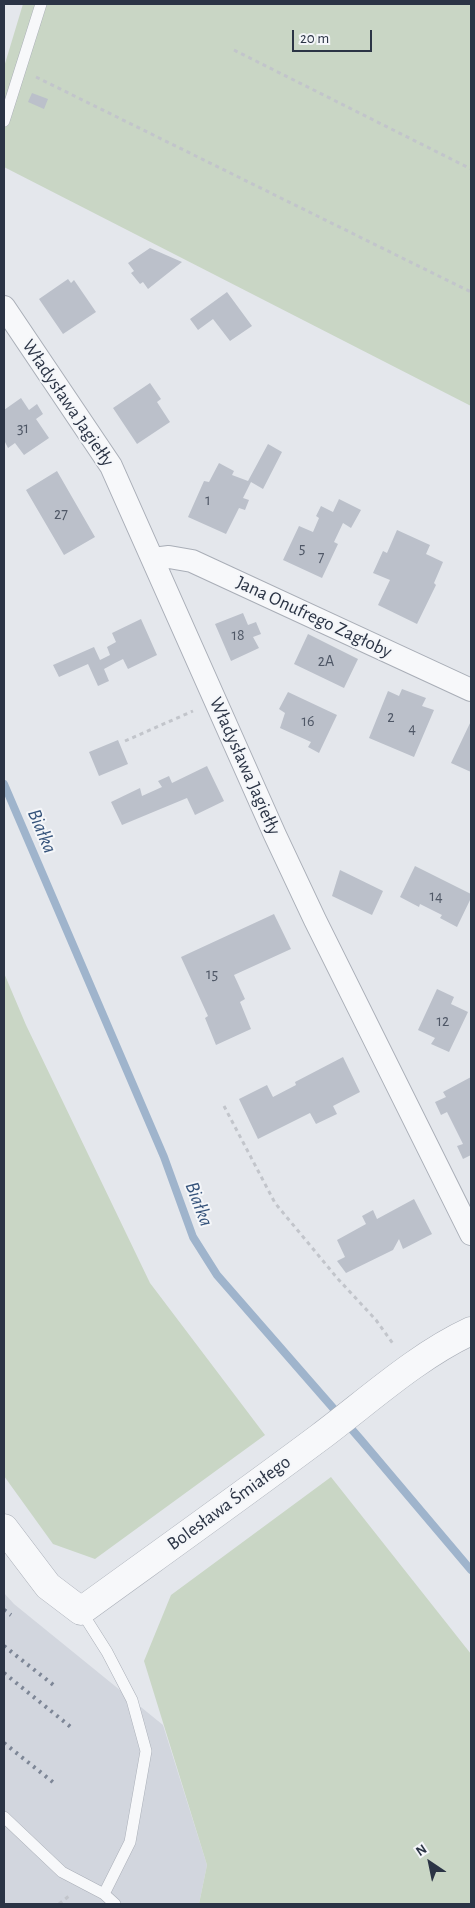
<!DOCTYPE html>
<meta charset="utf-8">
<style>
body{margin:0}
#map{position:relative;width:475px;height:1908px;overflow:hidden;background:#e4e7ec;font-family:"Alegreya Sans",sans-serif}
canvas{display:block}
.frame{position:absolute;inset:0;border:5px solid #2b3445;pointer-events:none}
.north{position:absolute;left:405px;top:1838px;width:50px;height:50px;-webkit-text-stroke:4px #f4f6f9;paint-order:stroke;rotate:326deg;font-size:14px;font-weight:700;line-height:20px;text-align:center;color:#2b3445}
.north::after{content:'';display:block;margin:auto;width:18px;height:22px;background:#2b3445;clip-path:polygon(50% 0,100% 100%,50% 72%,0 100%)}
.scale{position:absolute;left:292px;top:30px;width:80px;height:22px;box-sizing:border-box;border:2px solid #2b3445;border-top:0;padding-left:6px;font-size:15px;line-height:18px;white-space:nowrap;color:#2b3445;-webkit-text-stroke:4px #f4f6f9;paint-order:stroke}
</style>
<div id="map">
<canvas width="475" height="1908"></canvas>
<div class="frame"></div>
<div class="north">N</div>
<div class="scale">20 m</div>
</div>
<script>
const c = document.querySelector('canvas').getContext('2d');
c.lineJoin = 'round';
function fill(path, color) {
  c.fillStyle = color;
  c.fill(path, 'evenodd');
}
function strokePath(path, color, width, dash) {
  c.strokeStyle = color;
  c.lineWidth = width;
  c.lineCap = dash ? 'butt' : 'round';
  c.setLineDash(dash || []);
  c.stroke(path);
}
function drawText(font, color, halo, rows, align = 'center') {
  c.font = font + ' "Alegreya Sans",sans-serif';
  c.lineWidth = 4;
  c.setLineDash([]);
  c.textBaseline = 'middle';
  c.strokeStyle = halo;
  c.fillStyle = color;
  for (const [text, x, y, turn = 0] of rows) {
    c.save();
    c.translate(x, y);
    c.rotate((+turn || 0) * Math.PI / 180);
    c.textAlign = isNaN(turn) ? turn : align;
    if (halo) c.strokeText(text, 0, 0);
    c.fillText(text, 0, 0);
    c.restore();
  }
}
const built = new Path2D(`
 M4 1593 14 1604 163 1725 207 1865 199 1904H4Z`);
const green = new Path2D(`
 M23 4H471V406L4 167V67Z
 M4 973 26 1025 150 1283 265 1435 95 1559 53 1544 4 1476Z
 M331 1477 471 1654V1904H199L207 1865 144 1661 171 1595Z`);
const stream = new Path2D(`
 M4 784 164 1157 193 1237 217 1275 361 1440 471 1570`);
const building = new Path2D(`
 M32 93 48 99 44 109 28 102Z
 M150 248 182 262 148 289 143 282 140 284 131 273 134 271 128 263Z
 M68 279 71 283 74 280 96 312 63 334 39 299Z
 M227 292 252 326 230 341 213 319 198 330 190 319Z
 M150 383 161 399 157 402 170 422 137 444 113 408Z
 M21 398 29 410 37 404 43 414 36 419 49 438 24 455 15 443 8 448 4 440V410Z
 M268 444 282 452 263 489 251 482 243 498 249 500 245 510 239 508 226 534 188 517 204 481 209 482 219 463 234 471 232 475 248 481Z
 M57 471 95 537 64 555 26 490Z
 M339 499 361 510 351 528 343 523 334 542 338 544 322 578 283 560 299 526 313 532 319 518 316 516 321 506 333 512Z
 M397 530 430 545 426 554 443 562 434 583 436 585 417 624 378 605 390 580 373 573 383 551 387 553Z
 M243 613 248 625 256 622 261 634 253 637 259 648 231 661 215 624Z
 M141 619 157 655 128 669 123 659 115 663 104 669 109 681 98 686 88 664 59 677 53 665 94 647 100 660 110 655 107 647 116 642 112 633Z
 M308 634 358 659 344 688 294 664Z
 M402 689 426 698 422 706 434 710 414 757 369 738 388 691 399 696Z
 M288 692 337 715 319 753 308 747 311 742 280 728 285 713 279 709Z
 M471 721V772L451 763Z
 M118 740 128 764 99 776 89 752Z
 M207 766 224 801 195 815 187 798 122 825 111 802 140 788 142 796 162 787 158 781 169 776 172 783Z
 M415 866 471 894V898L457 927 440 918 442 915 420 904 419 907 400 897Z
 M340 870 383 891 372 915 332 896Z
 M274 914 291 949 234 975 245 999 240 1002 251 1029 216 1045 205 1018 208 1016 181 957Z
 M437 989 454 997 451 1004 468 1012 449 1052 431 1044 435 1038 418 1030Z
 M343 1057 360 1092 333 1106 337 1114 316 1124 310 1113 258 1139 239 1099 267 1085 273 1097 296 1085 295 1082Z
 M471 1077V1155L463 1159 457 1146 463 1144 447 1112 441 1115 435 1102 446 1097 443 1092Z
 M414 1199 432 1234 403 1249 399 1239 393 1250 346 1273 337 1261 345 1257 337 1240 366 1224 362 1216 373 1210 377 1219Z`);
const path = new Path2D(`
 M234 50 471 169
 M36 77 471 292
 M125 741 193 711
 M224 1106 275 1203 338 1279 376 1320 394 1345
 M59 1904 69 1896`);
const service = new Path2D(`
 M4 121 41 4
 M4 1817 62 1872 104 1894 130 1842 146 1751 132 1700 107 1652 81 1611
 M104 1894 115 1904`);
const minor = new Path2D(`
 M4 307 111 466 275 835 315 920 471 1234
 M153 559 169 557 192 561 471 690`);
const tertiary = new Path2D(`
 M4 1528 48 1586 81 1611C161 1553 241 1496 320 1437 368 1401 417 1356 471 1331`);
const rail = new Path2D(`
 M4 1610 11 1615
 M4 1646 56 1687
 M4 1673 72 1728
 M4 1696H5
 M4 1743 54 1783`);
const numberNames = [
 ["31",23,428],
 ["1",208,500],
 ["27",61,514],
 ["5",302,548],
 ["7",321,557],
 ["18",238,635],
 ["2A",326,661],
 ["2",391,717],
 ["16",308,721],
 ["4",412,728],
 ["14",436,896],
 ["15",212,974],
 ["12",443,1021]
];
const streetNames = [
 ["Władysława Jagiełły",68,403,56],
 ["Jana Onufrego Zagłoby",314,617,25],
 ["Władysława Jagiełły",245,766,66],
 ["Bolesława Śmiałego",229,1503,-36]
];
const waterNames = [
 ["Białka",42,831,67],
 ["Białka",199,1204,69]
];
fill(built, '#d2d6de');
fill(green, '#c9d6c5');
strokePath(stream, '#9fb4cc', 8);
fill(building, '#bbc0ca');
strokePath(service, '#a9aeb7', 12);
strokePath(minor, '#a9aeb7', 24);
strokePath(tertiary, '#a9aeb7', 29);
strokePath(path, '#c2c5cb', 3, [4, 4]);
strokePath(service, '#f7f8fa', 11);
strokePath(minor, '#f7f8fa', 22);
strokePath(tertiary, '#f7f8fa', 28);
strokePath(rail, '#7d8696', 4, [2.5, 5]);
drawText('16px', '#4f5766', null, numberNames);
drawText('19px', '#2b3445', '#f4f6f9', streetNames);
drawText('italic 20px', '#34527a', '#f4f6f9', waterNames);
</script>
